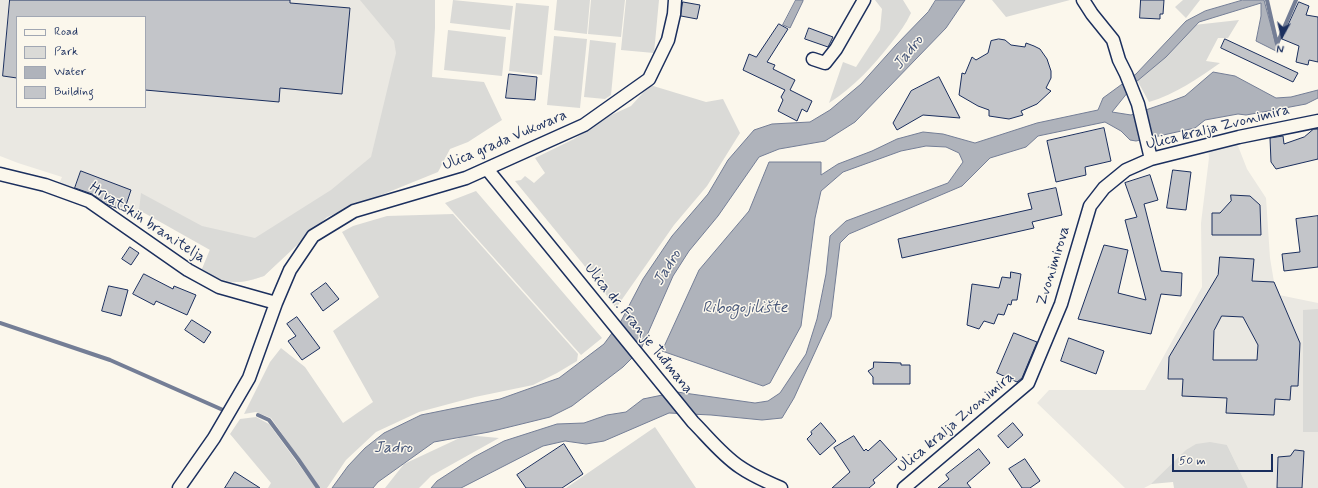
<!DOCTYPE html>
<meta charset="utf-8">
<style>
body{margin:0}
#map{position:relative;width:1318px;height:488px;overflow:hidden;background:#fbf7ec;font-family:Mynerve,sans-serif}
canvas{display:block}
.legend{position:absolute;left:16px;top:16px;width:130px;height:92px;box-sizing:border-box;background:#fbf7ec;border:1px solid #a1a7b3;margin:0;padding:5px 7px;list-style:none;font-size:12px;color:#1b2f5e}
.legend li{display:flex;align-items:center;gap:8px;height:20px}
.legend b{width:20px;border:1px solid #a1a7b3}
.north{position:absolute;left:1262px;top:16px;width:40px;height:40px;-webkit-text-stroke:3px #fbf7ec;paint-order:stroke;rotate:188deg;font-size:11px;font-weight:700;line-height:16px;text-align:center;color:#1b2f5e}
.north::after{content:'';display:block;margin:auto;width:14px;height:18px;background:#1b2f5e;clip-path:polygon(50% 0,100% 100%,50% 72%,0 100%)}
.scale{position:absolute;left:1172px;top:454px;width:101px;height:18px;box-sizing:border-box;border:2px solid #1b2f5e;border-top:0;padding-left:5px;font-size:12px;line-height:14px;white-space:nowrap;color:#1b2f5e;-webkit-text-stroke:3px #fbf7ec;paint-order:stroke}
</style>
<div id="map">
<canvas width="1318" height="488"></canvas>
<ul class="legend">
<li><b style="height:5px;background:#fbf7ec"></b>Road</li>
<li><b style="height:11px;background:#dadad7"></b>Park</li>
<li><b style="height:11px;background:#afb3bb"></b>Water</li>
<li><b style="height:11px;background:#c3c5c9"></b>Building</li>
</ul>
<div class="north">N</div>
<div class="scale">50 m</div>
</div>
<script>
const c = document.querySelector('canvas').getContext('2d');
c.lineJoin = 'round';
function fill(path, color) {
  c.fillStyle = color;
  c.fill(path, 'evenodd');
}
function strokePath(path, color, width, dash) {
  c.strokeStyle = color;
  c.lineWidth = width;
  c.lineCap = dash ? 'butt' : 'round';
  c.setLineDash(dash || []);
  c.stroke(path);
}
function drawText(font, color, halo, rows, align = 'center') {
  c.font = font + ' Mynerve,sans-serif';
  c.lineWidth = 3;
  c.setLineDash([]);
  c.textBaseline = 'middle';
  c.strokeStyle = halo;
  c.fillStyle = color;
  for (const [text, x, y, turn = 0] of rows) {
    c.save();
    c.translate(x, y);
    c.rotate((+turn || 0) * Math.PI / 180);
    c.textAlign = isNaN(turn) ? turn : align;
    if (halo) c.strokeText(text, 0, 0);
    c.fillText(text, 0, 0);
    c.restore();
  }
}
const built = new Path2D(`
 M0 0H422L411 182 327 217 264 276 252 280 229 283 211 275 202 269 210 249 140 210 134 216 124 211 58 186 62 177 18 163 0 156ZM17 17H145V107H17Z
 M1233 133 1247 169 1266 198 1270 258 1274 282 1279 295 1318 303V312L1304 325 1303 419 1304 432H1318V488H1248L1227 445 1144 488H1125L1037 403 1049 390H1145L1202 287 1201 223 1209 158 1207 139Z`);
const green = new Path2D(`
 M360 0H435V28L432 77 484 82 502 120 468 142 450 149 438 172 327 217 264 276C238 285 225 285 202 269L210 250 139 210 141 193 202 226 255 238 331 190 371 157 396 53 394 41Z
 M453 0 513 6 510 30 450 23Z
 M557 0H590L587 34 554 30Z
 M591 0H625L621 37 588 34Z
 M626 0H659L654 53 621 50Z
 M875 0H903L911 13C906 24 899 33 892 42 874 65 854 87 829 103L843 62 856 67 880 30 882 9Z
 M992 0H1070L1006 17Z
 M1183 0H1200L1186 18 1175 7Z
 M516 3 549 6 542 75 509 71Z
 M1239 20 1228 38H1218L1206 61 1220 63C1197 79 1176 94 1149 102L1137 80 1194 25Z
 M448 30 506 37 502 76 444 70Z
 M554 36 587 39 580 108 547 105Z
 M590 40 616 43 611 95 605 99 584 97Z
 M650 85 706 102 723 99 740 133 707 186 674 225 616 308 583 264 515 181 521 180 525 176 534 183 545 173 535 158 574 139 607 117 631 106Z
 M476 191 602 338 581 355 445 203Z
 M453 214 578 354 577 361 557 373 533 385 475 397 419 412 376 432 346 460 327 488H320L271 418 256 412 244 414 270 362 281 348 305 367 343 423 373 402 333 331 379 297 342 232 353 226 387 216Z
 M1318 309V432H1303V310Z
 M256 417 269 424 316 488H268L271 483 230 434 240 419Z
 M655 427 696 488H566Z
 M466 435 499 438 431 476 419 488H385L404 464Z
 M1210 442 1227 445 1248 488H1174L1173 482 1151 484 1186 450 1196 444Z`);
const water = new Path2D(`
 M796 0H803V1L790 28 783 25Z
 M936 0H965L946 28 855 122 825 141 779 149 759 157 718 216 689 251 673 276 641 349 623 367 572 406 550 417 489 432 434 442 378 482 373 488H332L348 466 365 448 384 433 421 415 500 399 559 378 604 344 621 321 643 279 672 236 708 194 728 160 754 130 772 124 810 122 830 110 861 84 896 45 928 12Z
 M1243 0H1264L1278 52 1256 41 1261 16V3L1199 22 1166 57 1136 82 1112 112 1131 115 1169 102 1185 96 1213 72 1235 76 1276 98 1291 97 1318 90V98L1306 104 1274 110 1246 115 1238 114 1205 120 1195 128 1136 141 1130 140 1121 131 1105 122 1038 136 1026 147 990 158 962 186 849 234 840 243 831 317 794 398 782 418 762 420 711 415 669 413 604 441 586 444 565 441 543 446 461 488H431L437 481 474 457 504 441 557 424 584 423 607 415 626 412 643 399 677 392 755 403 768 401 780 393 806 354 817 319 826 274 830 236 846 221 948 183 963 162 959 153 946 147 926 146 901 151 843 172 821 191 815 218 801 326 770 383 763 386 662 351 699 270 749 211 769 162H821V175L838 164 872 151 897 139 923 132 943 134 975 143 1037 123 1098 110 1103 98 1136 74 1186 21 1205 11Z`);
const stream = new Path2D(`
 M1267 0 1277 44
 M1277 44 1296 0
 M0 323 110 360 223 410
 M258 415 269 420 298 459 318 488`);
const building = new Path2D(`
 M10 0H290V3L350 8 342 94 280 88 279 102 145 90V17H17V78L3 76Z
 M1141 0H1164L1163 14H1160V19L1140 18Z
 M683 2 700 5 697 19 681 16Z
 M1299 2 1309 6 1306 15 1318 17V62L1309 60 1308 65 1296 62 1299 46 1282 39Z
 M779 24 788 29 767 62 775 65 773 69 795 80 790 90 812 101 807 112 802 109 797 121 778 111 783 100 781 97 785 90 743 70 749 54 756 57Z
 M809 28 833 37 828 47 805 39Z
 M999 39 1005 40 1011 45 1025 47 1026 43 1034 46 1040 49 1047 59 1051 71V78L1046 88 1051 91 1037 104 1021 111 1023 115 1009 119 989 116V110L978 106 959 95 962 73 965 74 972 57 976 60 988 53 991 41Z
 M1225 39 1298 73 1293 82 1221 48Z
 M509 74 537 77 535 100 506 98Z
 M939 77 960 118 923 115 897 130 893 123 911 91Z
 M1104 128 1111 161 1085 167 1086 175 1056 182 1047 141Z
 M1314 129H1318V159L1276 169 1271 162 1270 138 1283 136 1284 144 1304 137Z
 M1173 170 1191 172 1186 210 1167 208Z
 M81 171 131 190 124 211 106 204 92 194 75 188Z
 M1150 175 1158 200 1144 204 1161 271 1182 273 1181 296 1161 294 1151 334 1078 319 1104 245 1128 250 1118 293 1146 300 1125 220 1137 217 1125 183Z
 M1056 188 1062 215 1032 222 1034 228 902 258 898 239 1032 209 1028 194Z
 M1231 195 1250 196 1260 205 1261 235H1212V213H1220L1231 201Z
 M1318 216V267L1284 271 1282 254 1300 252 1296 219Z
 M130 247 139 253 131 265 122 259Z
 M1220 257 1254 259 1252 281 1274 282 1300 343 1298 386H1291L1290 400 1275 399 1274 415 1226 413 1227 398 1182 396 1183 379H1168L1169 357 1218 275ZM1222 316 1243 317 1258 345 1257 360H1213L1214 331Z
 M1011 272 1021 274 1017 300H1012L1011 305 1008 304 1004 315 998 314 994 324 984 321 979 329 967 325 972 284 999 288 1002 277 1010 278Z
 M144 274 173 289 174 286 196 295 187 315 156 301 154 305 133 294Z
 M326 283 339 299 323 311 311 294Z
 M109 286 128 290 121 316 102 311Z
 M297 317 320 348 302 360 288 341 296 336 287 324Z
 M192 320 211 332 204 343 185 330Z
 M1014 333 1037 342 1022 378 1017 382 997 373Z
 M1069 338 1104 351 1096 374 1061 361Z
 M874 362 901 363V365H910V384H873V377L868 371 873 368Z
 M821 423 836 441 820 455 807 439 812 434 811 432Z
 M1013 423 1023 435 1008 448 998 436Z
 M854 436 864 451 866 449 868 451 880 440 897 459 873 480 875 483 869 488H832L850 472 834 448Z
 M564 444 583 474 562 488H526L517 475Z
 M979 449 990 463 967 483 971 488H938L949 479 946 475Z
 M1295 450 1304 451 1302 488H1277L1278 457 1290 456Z
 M1025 459 1040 481 1030 488H1022L1009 469Z
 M235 472 260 488H225Z`);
const minor = new Path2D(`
 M1083 0 1092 14 1113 40 1119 60 1126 74 1138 104 1151 159
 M813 59 825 63 836 49 864 0
 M487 169 693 422C708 437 722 455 740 467 753 476 767 482 781 488
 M0 174 45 185 89 201 188 270 219 287 276 303
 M179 488 214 438 249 378 276 303 290 270 313 236 354 211 466 178 584 125 649 79 668 40 674 14 675 0
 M904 488 1028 383 1061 304 1090 206 1104 188 1126 170 1151 159 1239 137 1318 121`);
const streetNames = [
 ["Ulica kralja Zvonimira",1218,128,-14],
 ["Ulica grada Vukovara",505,141,-23],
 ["Hrvatskih branitelja",147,223,33],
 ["Zvonimirova",1054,266,-73],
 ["Ulica dr. Franje Tuđmana",638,329,51],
 ["Ulica kralja Zvonimira",956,423,-40]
];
const waterNames = [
 ["Jadro",909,53,-52],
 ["Jadro",668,268,-59],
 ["Ribogojilište",745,309],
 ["Jadro",393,449]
];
fill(built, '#eae8e2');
fill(green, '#dadad7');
fill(water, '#afb3bb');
strokePath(water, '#747e96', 1);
strokePath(stream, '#747e96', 4);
fill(building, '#c3c5c9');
strokePath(building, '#1b2f5e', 1);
strokePath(minor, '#1b2f5e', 15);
strokePath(minor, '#fbf7ec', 12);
drawText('15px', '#1b2f5e', '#fbf7ec', streetNames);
drawText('italic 16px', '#47577a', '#fbf7ec', waterNames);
</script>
